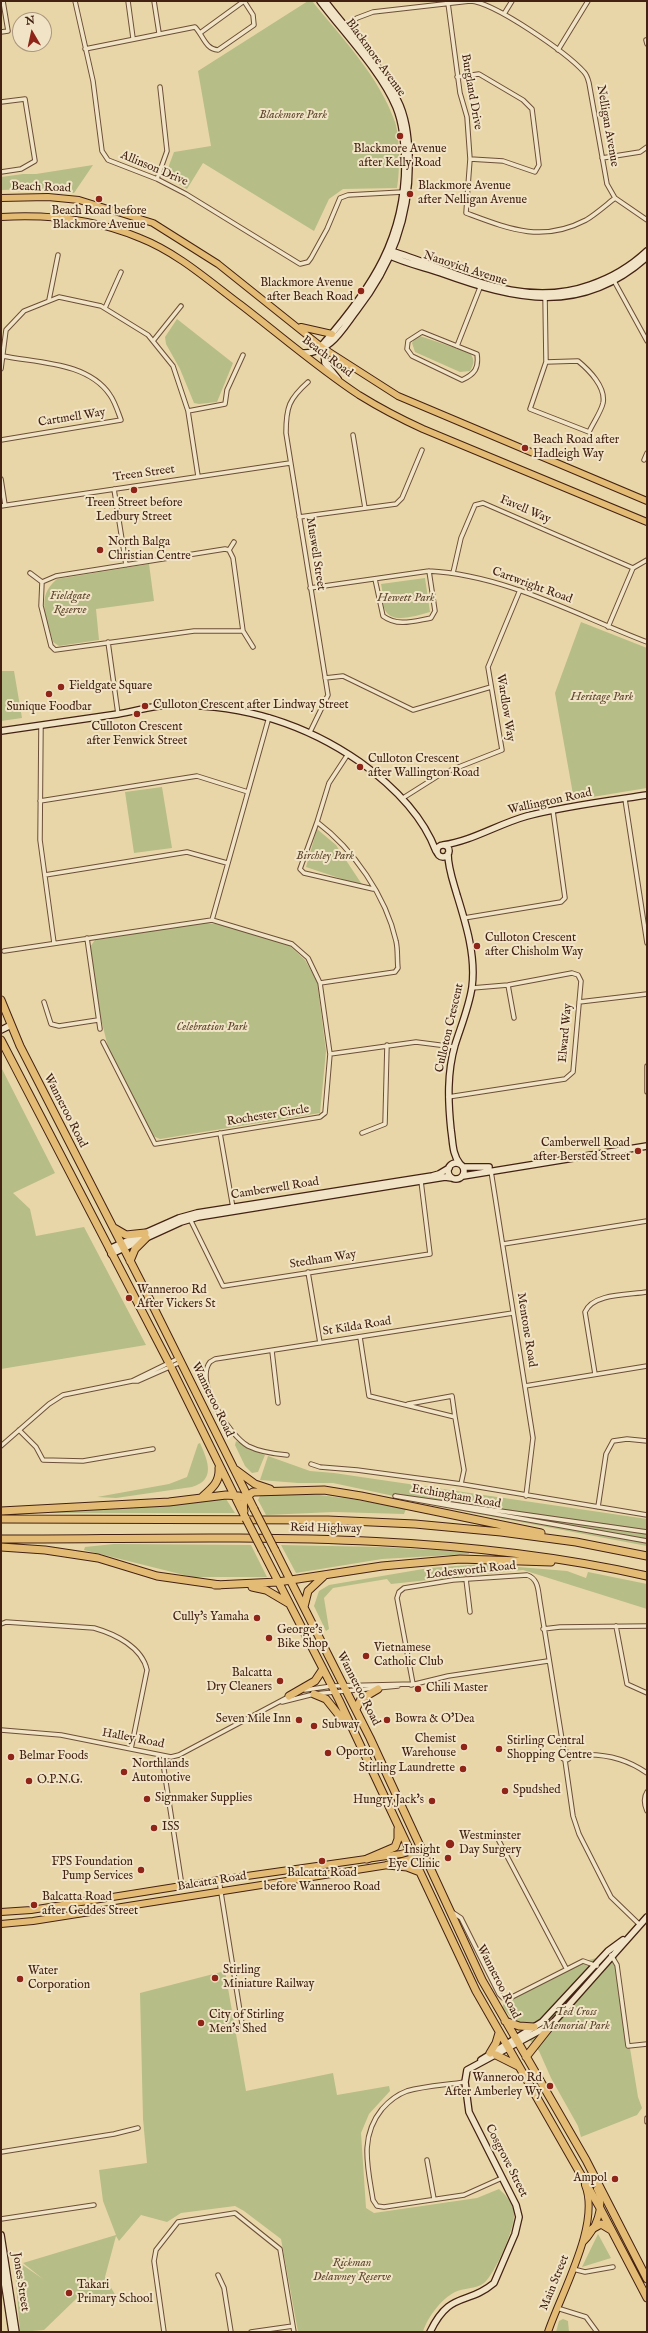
<!DOCTYPE html>
<style>
body{margin:0}
#map{position:relative;width:648px;height:2333px;overflow:hidden;background:#e9d6a8;font-family:"IM FELL English",serif}
canvas{display:block}
.frame{position:absolute;inset:0;border:2px solid #432213;pointer-events:none}
.north{position:absolute;left:12px;top:12px;width:40px;height:40px;box-sizing:border-box;background:#f1e4c6;border:1px solid #ab967e;border-radius:50%;rotate:351deg;font-size:11px;font-weight:700;line-height:16px;text-align:center;color:#432213}
.north::after{content:'';display:block;margin:auto;width:14px;height:18px;background:#8f2418;clip-path:polygon(50% 0,100% 100%,50% 72%,0 100%)}
</style>
<div id="map">
<canvas width="648" height="2333"></canvas>
<div class="frame"></div>
<div class="north">N</div>
</div>
<script>
const c = document.querySelector('canvas').getContext('2d');
c.lineJoin = 'round';
function fill(path, color) {
  c.fillStyle = color;
  c.fill(path, 'evenodd');
}
function strokePath(path, color, width, dash) {
  c.strokeStyle = color;
  c.lineWidth = width;
  c.lineCap = dash ? 'butt' : 'round';
  c.setLineDash(dash || []);
  c.stroke(path);
}
function drawText(font, color, halo, rows, align = 'center') {
  c.font = font + ' "IM FELL English",serif';
  c.lineWidth = 4;
  c.setLineDash([]);
  c.textBaseline = 'middle';
  c.strokeStyle = halo;
  c.fillStyle = color;
  for (const [text, x, y, turn = 0] of rows) {
    c.save();
    c.translate(x, y);
    c.rotate((+turn || 0) * Math.PI / 180);
    c.textAlign = isNaN(turn) ? turn : align;
    if (halo) c.strokeText(text, 0, 0);
    c.fillText(text, 0, 0);
    c.restore();
  }
}
const green = new Path2D(`
 M308 1H312C342 38 379 76 395 122 400 137 400 173 397 188L343 189 329 199 314 231 203 163 187 189 165 176 174 152 211 146 198 71Z
 M93 165 74 193 35 189 1 190V177L23 174H36Z
 M177 319 233 363 217 402 199 404 194 403 180 369 166 344 165 337Z
 M420 336 470 353C475 360 474 364 470 371L460 372 415 352 412 343 415 338Z
 M149 564 154 601 96 609 99 640 59 646 53 642C47 618 35 597 57 579Z
 M425 578 430 612C418 615 392 625 385 610 382 602 383 592 381 584Z
 M581 622 647 648V788L574 800 555 693Z
 M1 671H14L22 718 1 721Z
 M162 787 172 848 134 853 125 792Z
 M317 829 336 845 363 886 306 867Z
 M198 922 224 925 289 945 305 960 317 981 326 1051 320 1113 160 1139 153 1136 109 1051 101 1019 90 947 95 940 197 924Z
 M1 1067 55 1173 13 1193 30 1209 36 1236 84 1227 146 1345 1 1369Z
 M236 1441 249 1449 265 1455 258 1472 252 1473 245 1466 235 1445Z
 M200 1443C208 1461 216 1480 192 1487L116 1498 97 1497 169 1484 187 1477 198 1444Z
 M268 1456 310 1471 334 1473 647 1519V1546L473 1513 333 1483H298L260 1480Z
 M303 1493 352 1499 406 1509 404 1514 334 1512 266 1515 258 1500 260 1496Z
 M226 1499 235 1513H51L50 1511 169 1506Z
 M114 1544 251 1545 267 1577H192L84 1550 85 1547Z
 M281 1545 381 1547 469 1552V1554L382 1559 296 1573Z
 M482 1564 567 1571 586 1578 588 1572 647 1584V1609L523 1570 391 1584 387 1579 333 1588 324 1598 329 1629 326 1631 314 1606 319 1591 329 1585 429 1568Z
 M616 1952 629 2042 638 2097 642 2108 637 2115 581 2137 578 2126 551 2078 539 2051 502 2007 506 2000 586 1961Z
 M225 1971 246 2091 333 2073 337 2095 389 2086 390 2091 369 2114 361 2133 366 2208 374 2213 477 2198 499 2189C506 2195 514 2204 514 2214 515 2228 495 2274 484 2283 476 2289 463 2288 455 2292 441 2299 427 2318 423 2332H298L281 2239 244 2211 235 2206 181 2213 167 2222 141 2215 119 2241 116 2236 105 2277 117 2298H77L44 2330 20 2332 14 2259 43 2279 23 2263 116 2235 103 2201 99 2170 147 2163 143 2119 140 1993Z
 M598 2234 611 2258 582 2267Z
 M563 2319 568 2321 569 2332H556L559 2321Z`);
const street = new Path2D(`
 M75 1 93 81 102 151 108 160 157 179 186 194 300 264 308 262 311 258 327 229 340 198 348 195 403 192
 M128 1 133 38
 M154 1 159 33
 M448 3 460 93 467 117 470 159 466 213C509 229 542 243 586 220 596 214 606 205 615 198
 M504 14 512 1
 M344 28 357 18 373 12 470 1C494 2 567 53 584 72 587 75 588 79 589 83L607 184 615 198 647 220
 M1 32 8 31 3 1
 M200 33 244 1
 M646 40 647 44
 M85 49 195 27C203 35 205 49 218 50L254 25 253 15 244 1
 M558 50 588 1
 M457 77 479 74 523 100 532 109 539 165 535 172 503 161 470 159
 M1 102 25 99 35 161 21 169 1 172
 M602 158 640 152 647 147
 M157 179 167 151 160 87
 M613 279 647 341
 M545 296 546 362 530 409 589 432C593 423 601 412 603 403 606 387 589 370 578 361L546 362
 M49 300 58 255
 M105 308 121 272
 M422 332 477 354C479 368 475 374 462 380L412 356 407 349 408 341Z
 M153 341 181 306
 M457 346 481 285
 M1 369 6 330 24 311 59 297 101 306 148 335 173 366 188 411 198 476
 M308 382C289 399 286 407 286 433L328 695 310 732
 M188 411 225 404 227 390 243 355
 M353 435 365 508
 M1 440 121 420C118 412 115 402 110 395 88 362 38 363 3 356
 M644 460 647 453
 M1 479 5 505
 M114 489 126 565
 M1 506 290 463
 M299 517 396 504 402 498 422 450
 M229 550 234 542
 M633 568 647 560
 M30 573 42 582 56 576 225 549 229 550 233 558 243 631H194L55 650 51 646 41 606 42 582
 M453 573 461 538 475 505 483 503 633 568 608 627
 M375 579 383 616C398 627 414 621 431 618L435 611 429 571
 M310 588 429 571C506 575 576 615 647 642
 M243 631 253 647
 M108 642 118 714
 M325 678 343 676 413 710 491 687
 M41 725 40 840 54 943
 M403 798 441 774 502 750 488 667 520 590
 M625 799 647 943
 M40 801 197 776 248 792
 M317 822 300 869 304 873 373 889
 M45 875 187 852 227 863
 M464 918 561 902 565 898 553 811
 M212 920 269 717
 M87 938 100 1029
 M4 951 212 920 292 944 308 958 320 983 330 1054 325 1113 320 1117 155 1144 103 1042
 M320 983 395 972 398 968C397 959 398 949 396 941 386 896 353 849 317 822L329 783 348 754
 M508 985 514 1018
 M44 1002 51 1024 59 1026 98 1020
 M579 1002 647 994
 M330 1054 416 1042 455 1047
 M647 1066V1092
 M448 1097 565 1079 573 1072 581 981 578 975 572 973 508 985 472 988
 M220 1133 233 1208
 M362 1133 385 1124 387 1045
 M491 1171 533 1438 526 1496
 M190 1219 223 1286 430 1254 421 1181
 M503 1244 647 1221
 M308 1272 320 1343
 M360 1337 369 1396 455 1417 464 1470 461 1484
 M272 1351 278 1403
 M595 1374 585 1312C593 1293 629 1295 647 1292
 M132 1381H138L181 1362
 M525 1386 647 1366
 M408 1404 452 1396 455 1417
 M19 1430 36 1447 43 1460 83 1461 153 1449
 M1 1446 49 1404 63 1395 132 1381 179 1358
 M287 1455C275 1454 260 1452 248 1446 230 1436 194 1382 210 1362L215 1359 513 1313
 M311 1464 320 1467 357 1470 461 1484 647 1515
 M598 1507 606 1454 613 1441 627 1439 647 1441
 M647 1532 395 1496 647 1541
 M466 1579 470 1612
 M1 1624 6 1622 94 1628C115 1634 142 1647 147 1670L131 1749
 M616 1626 627 1684 647 1693
 M543 1629 560 1627 647 1626
 M413 1684 397 1598 399 1592 404 1588 453 1580 527 1575C539 1579 538 1591 540 1602L564 1752
 M411 1685 448 1676 548 1661
 M305 1690 332 1686 413 1684
 M282 1702 314 1694 398 1686
 M1 1730 61 1735 171 1757 179 1755 290 1696
 M562 1756a4 4 0 1 1 8 0a4 4 0 1 1-8 0Z
 M164 1756 163 1763 182 1886
 M570 1756C598 1752 623 1756 647 1773
 M565 1760 573 1816 579 1834 611 1897 640 1925
 M647 1792C643 1798 644 1804 647 1811
 M499 1841 566 1968
 M219 1880 243 2030
 M452 1912 461 1918 499 1994 503 1998H510L583 1961 597 1966
 M611 1955 617 1965 628 2046 647 2044
 M465 2082C446 2085 425 2086 407 2091 396 2095 389 2101 382 2109 359 2137 368 2168 373 2200L377 2206 384 2207 464 2195 502 2178
 M647 2118V2122
 M1 2152 114 2134 138 2128
 M427 2160 434 2199
 M1 2219 94 2205
 M573 2269 585 2272 613 2267
 M218 2275 224 2288 231 2332
 M557 2308 586 2317 597 2332
 M164 2332 154 2261 156 2250 178 2222 235 2213 280 2249 294 2332
 M251 2332 293 2326`);
const secondary = new Path2D(`
 M320 1C344 33 381 71 396 107 403 124 404 142 405 160 406 237 372 288 323 344L325 363 338 379
 M391 251C456 271 520 310 590 285 611 278 631 266 647 251
 M388 255C405 263 423 267 441 273 516 300 581 316 647 257
 M303 353C330 354 343 328 357 310 393 264 411 213 409 155 408 136 406 116 397 99 380 63 349 33 325 1
 M1 731C40 725 79 720 118 714 136 711 154 705 172 705 241 704 304 723 360 762 392 785 422 814 436 851
 M437 851a6 6 0 1 1 12 0a6 6 0 1 1-12 0Z
 M443 845C472 841 498 824 527 816 566 806 607 801 647 795
 M448 854C448 868 453 881 457 895 466 924 476 956 472 987 469 1007 461 1026 455 1045 447 1073 448 1101 451 1130 453 1142 452 1154 460 1164
 M1 1030 11 1025
 M448 1171a8 8 0 1 1 16 0a8 8 0 1 1-16 0Z
 M463 1167H489
 M463 1176 647 1146
 M109 1249 179 1218 197 1213 432 1176 439 1174 449 1168
 M111 1254 181 1222 198 1217 445 1177 452 1178
 M481 2060 542 2022 608 1951 623 1940
 M1 2235 16 2332
 M1 2260 12 2332
 M430 2332C450 2290 467 2306 494 2283L515 2234 519 2217 516 2205 469 2112 465 2082 467 2070 552 2024 647 1917`);
const primary = new Path2D(`
 M1 198 48 197 79 200 153 223 218 264 323 348 398 396 647 501
 M1 217C50 214 95 219 140 238 178 253 209 281 241 305 280 335 318 368 359 395 380 408 401 419 423 429L647 522
 M301 327 332 334
 M1 1912 31 1910 219 1880 401 1854 422 1848
 M1 1924 33 1921 388 1865 425 1855
 M583 2242C595 2231 606 2205 597 2189
 M548 2332C561 2293 601 2224 585 2185`);
const highway = new Path2D(`
 M1 1000 20 1046 141 1282 254 1509
 M1 1040 171 1367 246 1519
 M114 1228 126 1235 145 1233
 M130 1261 135 1249 146 1238
 M236 1470 255 1484 270 1489
 M201 1498C211 1489 220 1483 219 1468
 M1 1511 169 1502 226 1495 239 1496 249 1500
 M244 1511C242 1502 245 1497 253 1492L324 1490 361 1496 541 1533
 M1 1519 328 1520 415 1524 501 1532 576 1542 647 1556
 M1 1539C216 1539 435 1528 647 1576
 M1 1547 45 1550 98 1558 157 1576 220 1585
 M262 1550 339 1700 476 1991 600 2208 647 2298
 M275 1550 370 1738 482 1980 586 2160 647 2279
 M215 1585 278 1582 382 1566 460 1559 551 1562
 M252 1587 266 1590 288 1603
 M304 1607 308 1591 325 1575
 M314 1694 326 1699 346 1724
 M289 1696 315 1681 323 1669
 M356 1709 361 1699 378 1689
 M367 1859 395 1847 398 1839V1829
 M388 1865 407 1867 420 1872
 M505 2021 519 2026 534 2027
 M490 2053 496 2043 499 2033
 M496 2055 518 2066
 M526 2057 552 2024
 M592 2229 601 2224 611 2230`);
const highwayBridge = new Path2D(`
 M254 1509 275 1550
 M246 1519 262 1550`);
const markers = [
 [400,136,4,"#8f2418"],
 [410,194,4,"#8f2418"],
 [99,199,4,"#8f2418"],
 [361,291,4,"#8f2418"],
 [525,448,4,"#8f2418"],
 [134,490,4,"#8f2418"],
 [100,550,4,"#8f2418"],
 [61,687,4,"#8f2418"],
 [49,694,4,"#8f2418"],
 [145,706,4,"#8f2418"],
 [137,714,4,"#8f2418"],
 [360,767,4,"#8f2418"],
 [477,946,4,"#8f2418"],
 [638,1151,4,"#8f2418"],
 [129,1298,4,"#8f2418"],
 [257,1618,4,"#8f2418"],
 [269,1638,4,"#8f2418"],
 [366,1656,4,"#8f2418"],
 [280,1681,4,"#8f2418"],
 [418,1689,4,"#8f2418"],
 [299,1720,4,"#8f2418"],
 [387,1720,4,"#8f2418"],
 [314,1726,4,"#8f2418"],
 [464,1747,4,"#8f2418"],
 [499,1749,4,"#8f2418"],
 [328,1753,4,"#8f2418"],
 [11,1757,4,"#8f2418"],
 [463,1769,4,"#8f2418"],
 [124,1772,4,"#8f2418"],
 [29,1781,4,"#8f2418"],
 [505,1791,4,"#8f2418"],
 [147,1799,4,"#8f2418"],
 [432,1801,4,"#8f2418"],
 [154,1828,4,"#8f2418"],
 [450,1844,5,"#8f2418"],
 [448,1858,4,"#8f2418"],
 [322,1861,4,"#8f2418"],
 [141,1870,4,"#8f2418"],
 [34,1905,4,"#8f2418"],
 [215,1978,4,"#8f2418"],
 [20,1979,4,"#8f2418"],
 [201,2023,4,"#8f2418"],
 [550,2086,4,"#8f2418"],
 [615,2179,4,"#8f2418"],
 [69,2293,4,"#8f2418"]
];
const streetNames = [
 ["Blackmore Avenue",375,58,54],
 ["Burgland Drive",471,92,80],
 ["Nelligan Avenue",607,126,80],
 ["Allinson Drive",154,169,23],
 ["Beach Road",41,188,2],
 ["Nanovich Avenue",465,269,18],
 ["Beach Road",327,357,37],
 ["Cartmell Way",72,418,-9],
 ["Treen Street",144,474,-8],
 ["Favell Way",525,510,23],
 ["Muswell Street",315,554,81],
 ["Cartwright Road",532,586,20],
 ["Wardlow Way",505,708,81],
 ["Wallington Road",550,802,-12],
 ["Culloton Crescent",450,1028,-77],
 ["Elward Way",566,1033,-85],
 ["Wanneroo Road",65,1111,63],
 ["Rochester Circle",268,1116,-9],
 ["Camberwell Road",275,1189,-9],
 ["Stedham Way",323,1260,-9],
 ["St Kilda Road",357,1327,-9],
 ["Mentone Road",526,1330,81],
 ["Wanneroo Road",212,1400,64],
 ["Etchingham Road",456,1497,10],
 ["Reid Highway",326,1529,1],
 ["Lodesworth Road",471,1571,-6],
 ["Wanneroo Road",358,1689,63],
 ["Halley Road",133,1739,11],
 ["Balcatta Road",212,1882,-9],
 ["Wanneroo Road",498,1982,63],
 ["Cosgrove Street",506,2161,63],
 ["Jones Street",20,2282,81],
 ["Main Street",555,2283,-68]
];
const parkNames = [
 ["Blackmore Park",293,116],
 ["Fieldgate",70,597],
 ["Reserve",70,611],
 ["Hewett Park",406,599],
 ["Heritage Park",602,698],
 ["Birchley Park",325,857],
 ["Celebration Park",212,1028],
 ["Ted Cross",576,2013],
 ["Memorial Park",576,2027],
 ["Rickman",352,2264],
 ["Delawney Reserve",352,2278]
];
const poiNames = [
 ["Blackmore Avenue",400,150,"center"],
 ["after Kelly Road",400,164,"center"],
 ["Blackmore Avenue",418,187],
 ["after Nelligan Avenue",418,201],
 ["Beach Road before",99,212,"center"],
 ["Blackmore Avenue",99,226,"center"],
 ["Blackmore Avenue",353,284,"right"],
 ["after Beach Road",353,298,"right"],
 ["Beach Road after",533,441],
 ["Hadleigh Way",533,455],
 ["Treen Street before",134,504,"center"],
 ["Ledbury Street",134,518,"center"],
 ["North Balga",108,543],
 ["Christian Centre",108,557],
 ["Fieldgate Square",69,687],
 ["Culloton Crescent after Lindway Street",153,706],
 ["Sunique Foodbar",49,708,"center"],
 ["Culloton Crescent",137,728,"center"],
 ["after Fenwick Street",137,742,"center"],
 ["Culloton Crescent",368,760],
 ["after Wallington Road",368,774],
 ["Culloton Crescent",485,939],
 ["after Chisholm Way",485,953],
 ["Camberwell Road",630,1144,"right"],
 ["after Bersted Street",630,1158,"right"],
 ["Wanneroo Rd",137,1291],
 ["After Vickers St",137,1305],
 ["Cully's Yamaha",249,1618,"right"],
 ["George's",277,1631],
 ["Bike Shop",277,1645],
 ["Vietnamese",374,1649],
 ["Catholic Club",374,1663],
 ["Balcatta",272,1674,"right"],
 ["Dry Cleaners",272,1688,"right"],
 ["Chili Master",426,1689],
 ["Seven Mile Inn",291,1720,"right"],
 ["Bowra & O'Dea",395,1720],
 ["Subway",322,1726],
 ["Chemist",456,1740,"right"],
 ["Warehouse",456,1754,"right"],
 ["Stirling Central",507,1742],
 ["Shopping Centre",507,1756],
 ["Oporto",336,1753],
 ["Belmar Foods",19,1757],
 ["Northlands",132,1765],
 ["Automotive",132,1779],
 ["Stirling Laundrette",455,1769,"right"],
 ["O.P.N.G.",37,1781],
 ["Spudshed",513,1791],
 ["Signmaker Supplies",155,1799],
 ["Hungry Jack's",424,1801,"right"],
 ["ISS",162,1828],
 ["Westminster",459,1837],
 ["Day Surgery",459,1851],
 ["Insight",440,1851,"right"],
 ["Eye Clinic",440,1865,"right"],
 ["FPS Foundation",133,1863,"right"],
 ["Pump Services",133,1877,"right"],
 ["Balcatta Road",322,1874,"center"],
 ["before Wanneroo Road",322,1888,"center"],
 ["Balcatta Road",42,1898],
 ["after Geddes Street",42,1912],
 ["Stirling",223,1971],
 ["Miniature Railway",223,1985],
 ["Water",28,1972],
 ["Corporation",28,1986],
 ["City of Stirling",209,2016],
 ["Men's Shed",209,2030],
 ["Wanneroo Rd",542,2079,"right"],
 ["After Amberley Wy",542,2093,"right"],
 ["Ampol",607,2179,"right"],
 ["Takari",77,2286],
 ["Primary School",77,2300]
];
fill(green, '#b7bd87');
strokePath(street, '#6c4f38', 5.5);
strokePath(secondary, '#432213', 8);
strokePath(primary, '#432213', 8);
strokePath(highway, '#432213', 9);
strokePath(street, '#f1e4c6', 3.5);
strokePath(secondary, '#f1e4c6', 5.5);
strokePath(primary, '#e4bb74', 6);
strokePath(highway, '#e4bb74', 7);
strokePath(highwayBridge, '#432213', 9, []);
strokePath(highwayBridge, '#e4bb74', 7);
for (const [x, y, r, color] of markers) {
  const dot = new Path2D();
  dot.arc(x, y, r, 0, 2 * Math.PI);
  c.fillStyle = color;
  c.fill(dot);
  strokePath(dot, '#f1e4c6', 1.5);
}
drawText('12px', '#432213', '#f1e4c6', streetNames);
drawText('italic 12px', '#604930', '#f1e4c6', parkNames);
drawText('12px', '#432213', '#f1e4c6', poiNames, 'left');
</script>
